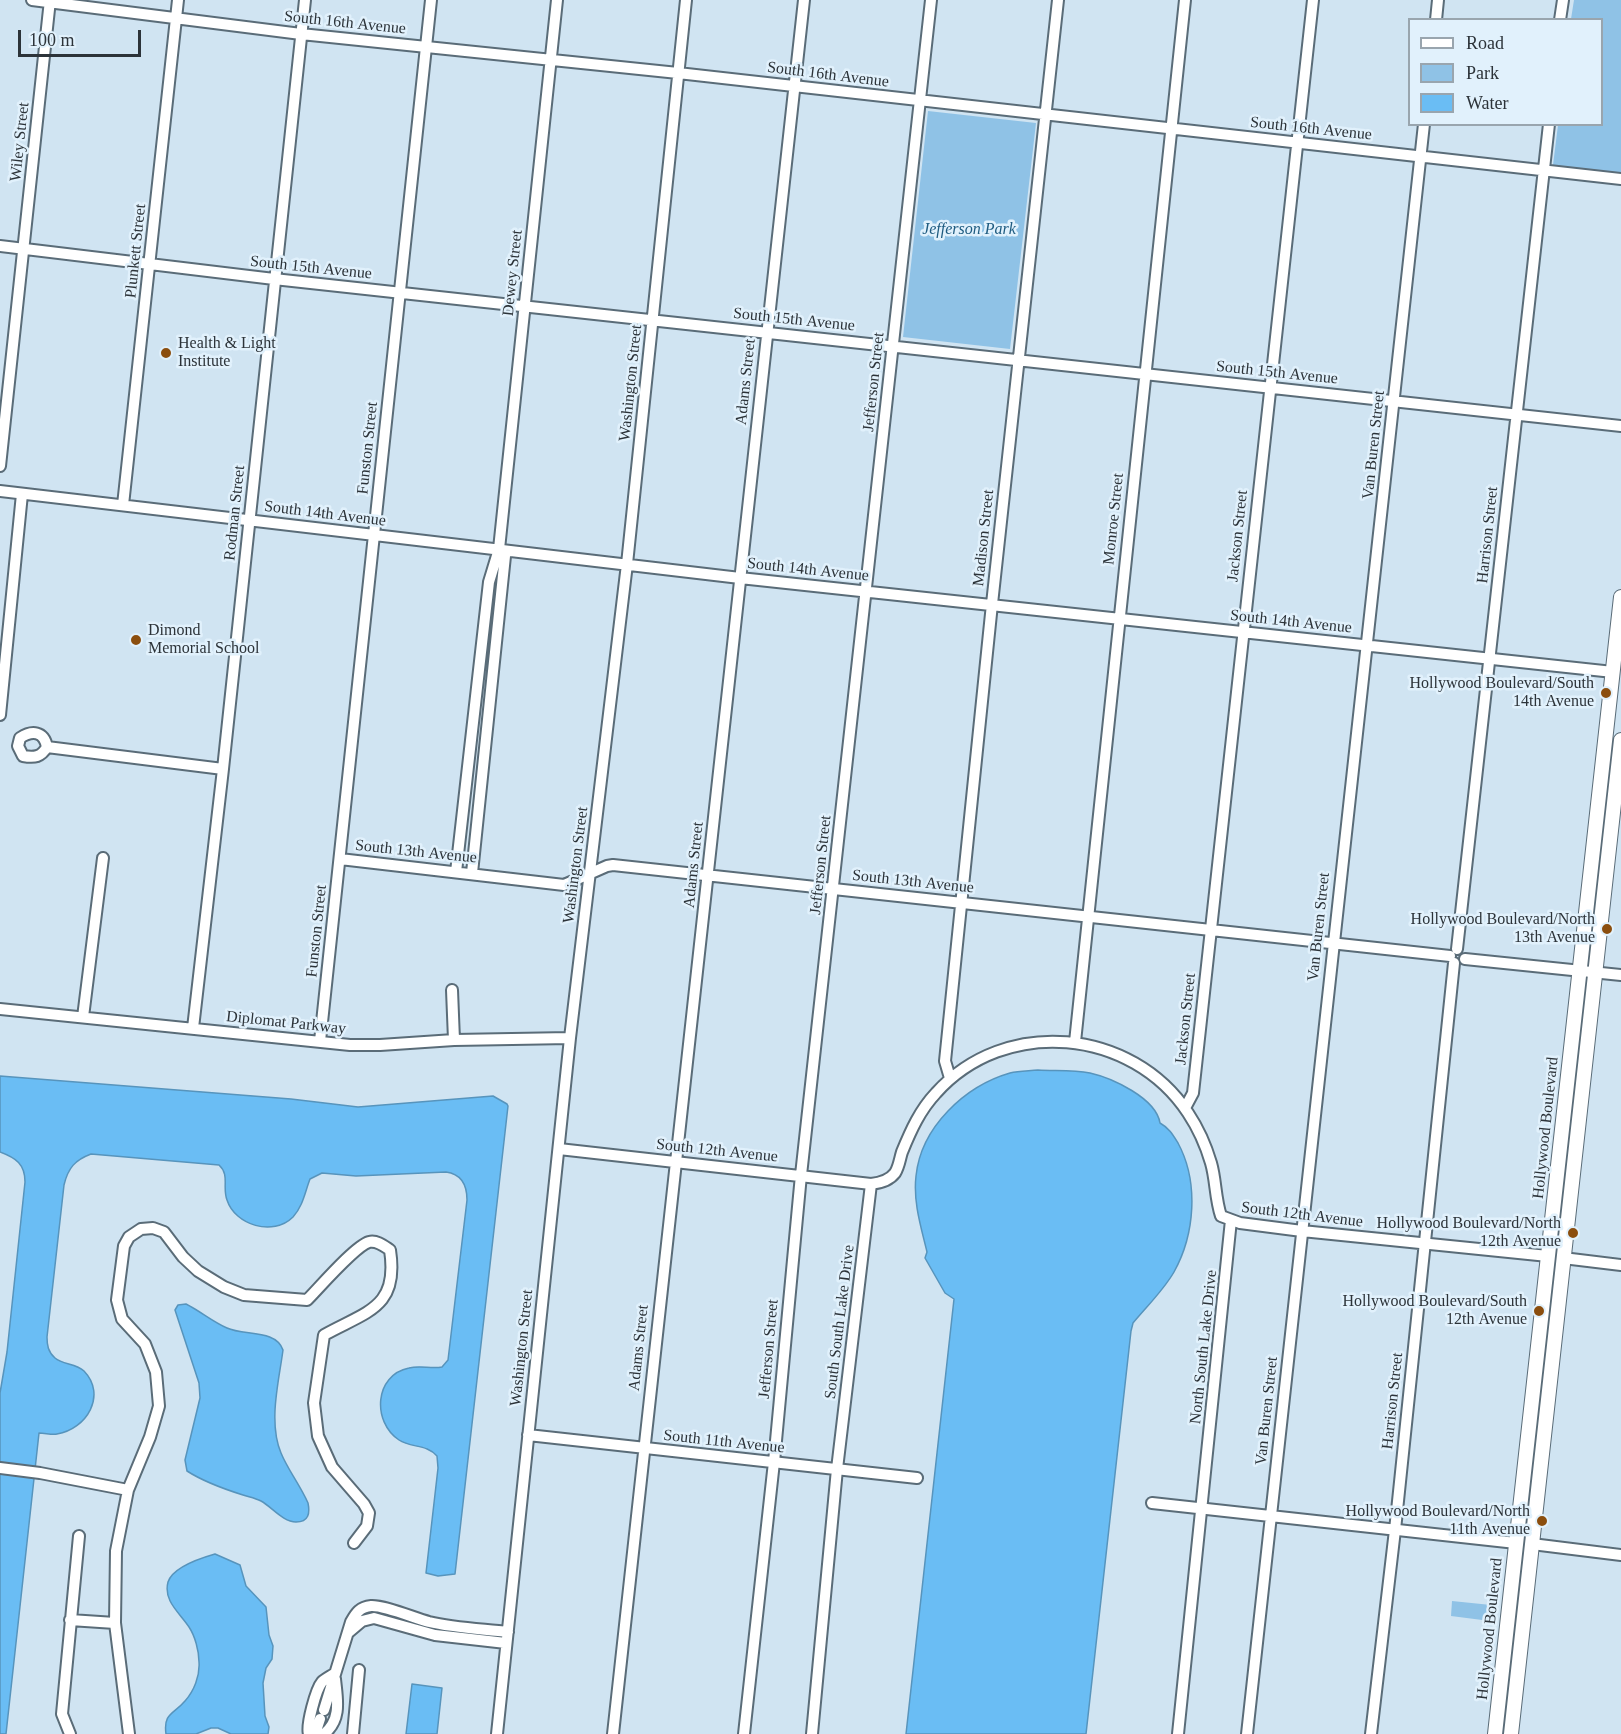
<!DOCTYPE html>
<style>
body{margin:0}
#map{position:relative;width:1621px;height:1734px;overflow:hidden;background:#d0e4f2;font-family:Georgia,serif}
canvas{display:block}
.legend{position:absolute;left:1408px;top:18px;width:195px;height:108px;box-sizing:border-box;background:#e1f1fc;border:2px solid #99a5ae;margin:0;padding:8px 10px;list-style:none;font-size:18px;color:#2c3339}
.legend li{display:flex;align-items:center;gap:12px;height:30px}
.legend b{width:30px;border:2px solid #99a5ae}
.scale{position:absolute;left:18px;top:30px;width:123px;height:27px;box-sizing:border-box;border:3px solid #2c3339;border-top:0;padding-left:8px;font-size:18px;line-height:21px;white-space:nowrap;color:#2c3339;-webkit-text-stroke:4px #e1f1fc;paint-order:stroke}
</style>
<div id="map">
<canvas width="1621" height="1734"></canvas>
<ul class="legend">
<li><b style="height:8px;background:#fff"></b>Road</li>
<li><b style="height:16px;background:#8fc2e6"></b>Park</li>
<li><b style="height:16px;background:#6abdf4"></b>Water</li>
</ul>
<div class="scale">100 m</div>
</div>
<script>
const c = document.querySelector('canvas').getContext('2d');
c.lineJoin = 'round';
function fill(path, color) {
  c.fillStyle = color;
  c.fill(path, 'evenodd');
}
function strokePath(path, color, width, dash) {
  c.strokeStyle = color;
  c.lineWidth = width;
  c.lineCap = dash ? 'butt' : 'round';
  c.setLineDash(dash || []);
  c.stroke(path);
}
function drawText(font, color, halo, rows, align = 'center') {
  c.font = font + ' Georgia,serif';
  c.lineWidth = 5;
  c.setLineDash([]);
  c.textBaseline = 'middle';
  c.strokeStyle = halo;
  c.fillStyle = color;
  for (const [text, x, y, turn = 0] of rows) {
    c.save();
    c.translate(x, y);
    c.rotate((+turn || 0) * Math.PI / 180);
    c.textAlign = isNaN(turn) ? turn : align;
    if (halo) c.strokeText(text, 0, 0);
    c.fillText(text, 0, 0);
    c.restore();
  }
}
const green = new Path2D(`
 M1574 0H1621V175L1561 168 1553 165 1558 125 1602 124V20L1571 19Z
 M928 111 1036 123 1010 349 903 337Z
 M1452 1601 1491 1605 1490 1621 1451 1616Z`);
const water = new Path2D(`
 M1038 1070C1055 1071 1073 1070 1090 1073 1112 1078 1156 1098 1160 1123 1169 1128 1173 1135 1178 1143 1199 1182 1195 1234 1174 1272 1163 1291 1147 1306 1133 1323L1131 1331 1086 1734H906L954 1299 945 1293 925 1258 927 1252C921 1227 913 1202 916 1176 921 1127 965 1086 1010 1073 1019 1071 1029 1071 1038 1070Z
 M0 1076 291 1099 358 1107 493 1096 507 1104 508 1106 455 1574 438 1576 426 1573 438 1468 437 1456C427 1444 411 1448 399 1440 372 1422 374 1375 409 1368 420 1365 431 1369 442 1367L448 1360 467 1200C467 1185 461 1174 446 1172L356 1176 322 1173 310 1179C305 1192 303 1206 293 1217 273 1237 235 1225 227 1200 222 1187 230 1175 219 1165L91 1154C75 1160 68 1168 64 1185L47 1337C47 1345 48 1352 55 1358 63 1365 76 1363 84 1371 107 1395 87 1429 57 1434 52 1435 45 1433 39 1433L6 1734H0V1393L7 1352 25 1182C25 1164 16 1158 0 1152Z
 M186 1304C200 1311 213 1322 227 1328 244 1336 276 1329 283 1350 279 1381 268 1422 281 1453 288 1470 300 1485 308 1503 310 1513 309 1522 296 1522 283 1522 272 1507 261 1501 255 1498 249 1497 243 1495 224 1489 204 1482 187 1471L185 1460 200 1398 199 1383 175 1310 178 1305Z
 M215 1554 240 1565 246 1586 266 1607 269 1635 273 1646 272 1659 266 1668 263 1683 265 1716 269 1727 268 1734H231L218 1728H211L196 1734H166C163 1713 174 1714 185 1701 194 1691 200 1676 199 1662 199 1651 195 1636 189 1627 180 1613 163 1601 168 1582 173 1567 201 1558 215 1554Z
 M412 1684 442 1688 437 1734H406Z`);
const minor = new Path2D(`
 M32 0 301 34 678 73 1621 179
 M1436 20 1438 0
 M1560 20 1563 0
 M0 246 274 279 1621 426
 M0 466 50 0
 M0 491 740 578 1613 672
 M123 505 178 0
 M0 715 22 494
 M47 747C41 757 35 758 23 756L18 746 20 738C32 730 44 731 47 747L223 769
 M340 859 564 885 607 866 613 865 1450 956
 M456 872 489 582 499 549 557 0
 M472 873 505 556 499 549
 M1457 949 1549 124
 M1465 959 1621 975
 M452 990 454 1040
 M0 1009 350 1045H380L454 1040 570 1038
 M83 1017 103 858
 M193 1028 223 769 305 0
 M320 1041 431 0
 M1075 1042 1185 0
 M950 1078 945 1061 992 604 1058 0
 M1185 1108 1193 1093 1313 0
 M559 1149 871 1184C880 1183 889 1181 895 1173 899 1167 900 1158 902 1152 911 1130 920 1110 936 1093 1005 1016 1132 1028 1188 1113 1198 1128 1206 1146 1211 1163 1216 1180 1215 1198 1221 1216L1240 1223 1302 1231 1548 1256
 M1563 1258 1621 1265
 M528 1435 917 1478
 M0 1468 40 1473 128 1490
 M1152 1503 1516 1543
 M1532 1544 1621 1555
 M70 1620 115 1623
 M349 1632 362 1621 374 1618 435 1635 506 1643
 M324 1710 351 1622C356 1613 360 1607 371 1606 384 1605 414 1618 429 1622 454 1628 482 1629 508 1632
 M70 1734 62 1714 79 1536
 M129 1734 115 1623 116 1551 128 1490 150 1437 159 1406 156 1372 145 1344 122 1319 117 1300 124 1246 129 1237 141 1229 153 1228 164 1232 183 1257 198 1271 224 1287 244 1295 307 1300C319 1288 355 1246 369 1242 377 1240 384 1246 390 1250 399 1308 367 1311 324 1335L314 1403 318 1436 332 1467 364 1504 369 1513 367 1526 354 1543
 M309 1734C306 1726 316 1689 322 1682 325 1679 331 1676 334 1674
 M315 1734 320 1719
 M324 1734C342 1719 337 1699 335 1679
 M353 1734 359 1670
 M497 1734 570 1038 627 564 686 0
 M613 1734 804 0
 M744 1734 774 1462 801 1175 931 0
 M812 1734 837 1469 871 1184
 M1178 1734 1231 1220
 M1247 1734 1424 124
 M1371 1734 1395 1530 1454 963`);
const major = new Path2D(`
 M1495 1734 1621 597
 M1511 1734 1621 740`);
const markers = [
 [166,353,6,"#8b4e0e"],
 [136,640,6,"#8b4e0e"],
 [1606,693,6,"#8b4e0e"],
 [1607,929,6,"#8b4e0e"],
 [1573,1233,6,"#8b4e0e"],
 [1539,1311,6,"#8b4e0e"],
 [1542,1521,6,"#8b4e0e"]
];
const streetNames = [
 ["South 16th Avenue",345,23,6],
 ["South 16th Avenue",828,75,7],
 ["South 16th Avenue",1311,129,6],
 ["Wiley Street",20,142,-84],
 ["Plunkett Street",136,251,-84],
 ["South 15th Avenue",311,268,6],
 ["Dewey Street",513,273,-84],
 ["South 15th Avenue",794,320,6],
 ["South 15th Avenue",1277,373,6],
 ["Adams Street",746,382,-84],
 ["Jefferson Street",874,382,-84],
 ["Washington Street",631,383,-84],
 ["Van Buren Street",1374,445,-84],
 ["Funston Street",368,448,-84],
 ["Rodman Street",235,513,-84],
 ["South 14th Avenue",325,514,7],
 ["Monroe Street",1114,519,-84],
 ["Harrison Street",1488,535,-84],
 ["Jackson Street",1238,536,-84],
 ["Madison Street",984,538,-84],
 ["South 14th Avenue",808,570,6],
 ["South 14th Avenue",1291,622,6],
 ["South 13th Avenue",416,852,6],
 ["Washington Street",576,865,-83],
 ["Adams Street",694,865,-84],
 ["Jefferson Street",821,865,-84],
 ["South 13th Avenue",913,882,6],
 ["Van Buren Street",1319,927,-84],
 ["Funston Street",317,931,-84],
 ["Jackson Street",1186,1019,-84],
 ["Diplomat Parkway",286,1023,6],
 ["Hollywood Boulevard",1546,1128,-84],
 ["South 12th Avenue",717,1151,6],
 ["South 12th Avenue",1302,1215,7],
 ["South South Lake Drive",840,1322,-83],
 ["North South Lake Drive",1204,1347,-84],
 ["Washington Street",522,1348,-84],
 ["Adams Street",639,1348,-84],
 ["Jefferson Street",769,1349,-85],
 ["Harrison Street",1393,1401,-84],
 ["Van Buren Street",1267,1411,-84],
 ["South 11th Avenue",724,1442,6],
 ["Hollywood Boulevard",1490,1629,-84]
];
const parkNames = [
 ["Jefferson Park",969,230]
];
const poiNames = [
 ["Health & Light",178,344,"left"],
 ["Institute",178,362,"left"],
 ["Dimond",148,631,"left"],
 ["Memorial School",148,649,"left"],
 ["Hollywood Boulevard/South",1594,684],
 ["14th Avenue",1594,702],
 ["Hollywood Boulevard/North",1595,920],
 ["13th Avenue",1595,938],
 ["Hollywood Boulevard/North",1561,1224],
 ["12th Avenue",1561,1242],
 ["Hollywood Boulevard/South",1527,1302],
 ["12th Avenue",1527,1320],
 ["Hollywood Boulevard/North",1530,1512],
 ["11th Avenue",1530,1530]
];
fill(green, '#8fc2e6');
fill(water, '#6abdf4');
strokePath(water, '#5794bc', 1.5);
strokePath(minor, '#5a6c78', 14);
strokePath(major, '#5a6c78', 16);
strokePath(minor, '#fff', 10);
strokePath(major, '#fff', 14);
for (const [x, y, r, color] of markers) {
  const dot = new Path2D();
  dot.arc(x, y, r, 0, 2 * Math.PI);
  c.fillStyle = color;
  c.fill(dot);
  strokePath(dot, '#e1f1fc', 2);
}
drawText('16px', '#2c3339', '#e1f1fc', streetNames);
drawText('italic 16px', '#1e5b80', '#e1f1fc', parkNames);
drawText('16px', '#2c3339', '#e1f1fc', poiNames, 'right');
</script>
